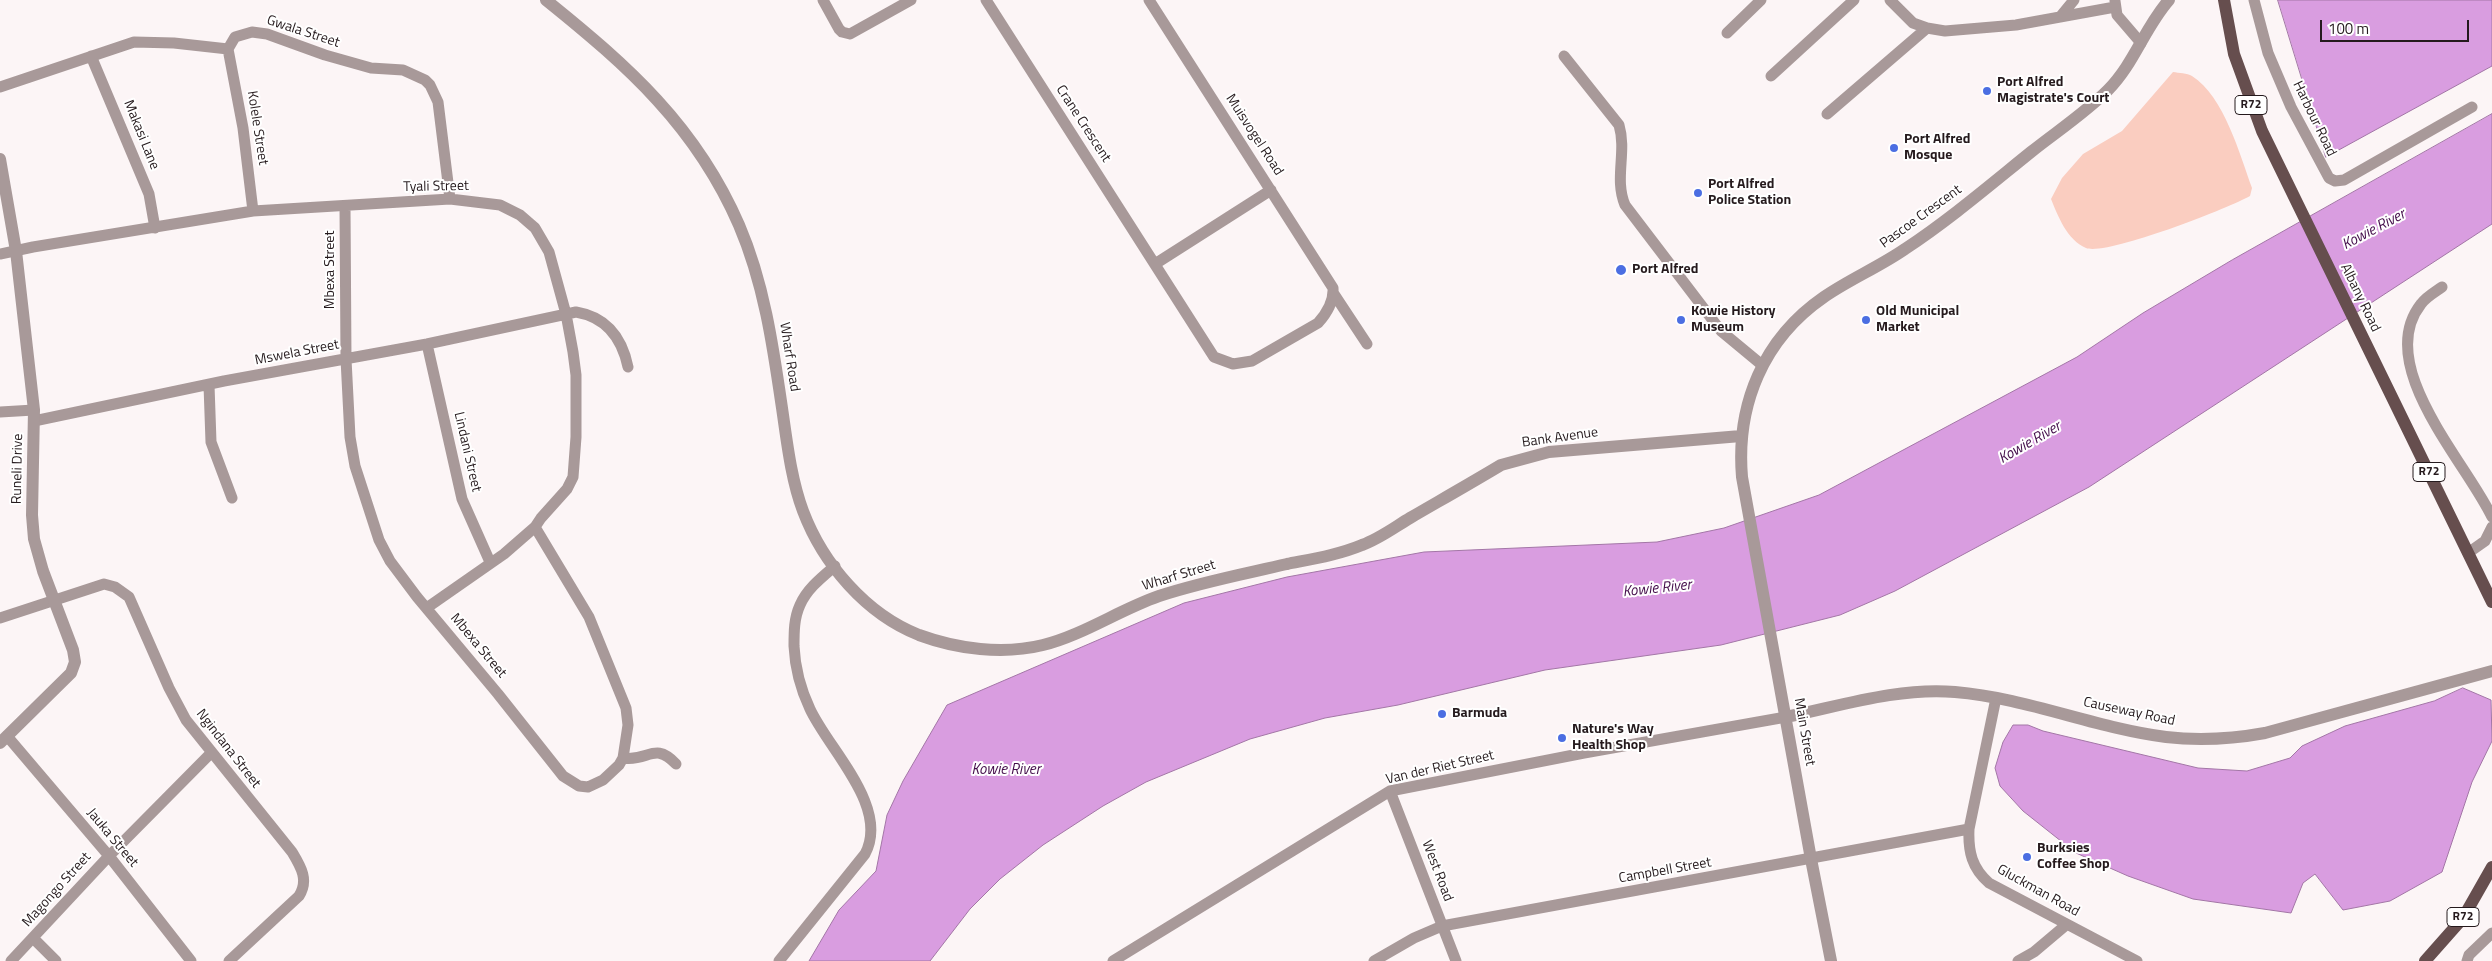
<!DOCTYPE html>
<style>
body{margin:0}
#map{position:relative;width:2492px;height:961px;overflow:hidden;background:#fcf5f6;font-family:"Titillium Web",sans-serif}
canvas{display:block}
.scale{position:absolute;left:2320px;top:20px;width:149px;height:22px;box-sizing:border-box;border:2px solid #251a1d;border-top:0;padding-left:6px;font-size:15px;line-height:18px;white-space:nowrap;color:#251a1d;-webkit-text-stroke:4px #fff;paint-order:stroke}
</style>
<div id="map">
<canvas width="2492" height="961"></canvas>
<div class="scale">100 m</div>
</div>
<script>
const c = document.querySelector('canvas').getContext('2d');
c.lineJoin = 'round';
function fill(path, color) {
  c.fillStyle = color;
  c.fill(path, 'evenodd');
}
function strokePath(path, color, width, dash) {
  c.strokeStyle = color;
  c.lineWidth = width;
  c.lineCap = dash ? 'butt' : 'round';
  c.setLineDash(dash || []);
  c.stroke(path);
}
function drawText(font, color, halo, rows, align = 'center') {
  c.font = font + ' "Titillium Web",sans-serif';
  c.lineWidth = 4;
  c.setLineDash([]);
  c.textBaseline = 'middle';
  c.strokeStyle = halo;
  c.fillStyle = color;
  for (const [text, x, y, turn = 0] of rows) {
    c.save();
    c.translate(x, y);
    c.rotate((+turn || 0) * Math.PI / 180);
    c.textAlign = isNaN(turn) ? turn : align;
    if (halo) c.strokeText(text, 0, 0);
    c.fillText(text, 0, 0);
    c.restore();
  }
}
const green = new Path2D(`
 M2173 72C2179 73 2187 73 2192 76 2224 96 2240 155 2252 188L2250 196C2227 209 2106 256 2086 248 2067 240 2058 216 2051 199L2062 178 2083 154 2122 131Z`);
const water = new Path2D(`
 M2278 0H2492V66L2326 157Z
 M2492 114V224L2089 487 1895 591 1840 615 1721 645 1545 670 1398 705 1325 718 1250 739 1146 782 1103 806 1043 845 1000 879 970 909 930 961H809L839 910 876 871 887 815 903 781 947 705 1184 603 1287 577 1424 552 1657 542 1724 528 1819 495 2077 357 2143 313 2232 260Z
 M2463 688 2491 700 2492 741 2472 782 2442 872 2390 901 2343 910 2315 874 2303 883 2291 913 2193 899 2128 876 2076 853 2023 811 2000 786 1995 768 2003 742 2013 725H2028L2043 731 2198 768 2247 771 2290 758 2302 746 2345 726 2434 701Z`);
const minor = new Path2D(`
 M823 0 839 29 842 32 850 34 911 0
 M986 0 1214 357 1233 364 1252 361 1318 323C1327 313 1334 302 1333 288L1149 0
 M1890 0 1913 23 1927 28 1945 31 2016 25 2115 7
 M2254 0 2268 53 2291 107 2329 178 2335 181 2344 180 2472 107
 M2115 1 2117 15 2141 43
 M2060 17 2074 0
 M1727 33 1761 0
 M228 49 235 37 252 32 267 34 325 55 371 68 403 70 425 80 430 85 438 102 450 199
 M228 49 243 128 253 211
 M91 56 149 194 155 228
 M1564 56 1619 125C1627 152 1614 179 1625 205L1721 331 1762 365
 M1771 76 1854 0
 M0 87 134 42 174 43 228 49
 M1827 114 1927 28
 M345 206 346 359 350 437 355 466 379 540 390 561 417 597 498 694 563 776 579 786 588 787 603 780 619 765 623 758 628 725 626 708 589 617 535 527
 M0 254 33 247 253 211 450 199 500 205 520 215 535 228 549 252 566 314 573 352 576 375V437L573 477 567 489 541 518 535 527 504 554 428 607
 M1155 264 1271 190
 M2442 287C2435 292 2426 297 2421 304 2373 365 2466 462 2492 517
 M1334 294 1367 344
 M427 344 462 499 490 562
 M209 385 211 442 232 498
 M0 412 34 410
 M34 421 224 381 427 344 576 312C606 317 622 338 628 367
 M2468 553 2485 541 2492 527
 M0 618 104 584 115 587 129 597 169 688 186 720 292 852C301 867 309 880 299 896L229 961
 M1996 698 1969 829C1968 852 1972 868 1989 883L2137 961
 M7 736 109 856 191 961
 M623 758C649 762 654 741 676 764
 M1390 791 1456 961
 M33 938 56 961
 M11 961 109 856 211 753
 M779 961 865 854C890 807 829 750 810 709 801 690 795 667 794 646 794 632 794 618 800 605 807 589 821 578 835 566
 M1113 961 1390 791 1584 753 1786 717
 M1374 961 1414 938 1442 926 1969 829
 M2018 961 2034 952 2066 925
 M2467 961 2469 955 2492 933`);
const tertiary = new Path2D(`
 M546 0C628 66 696 126 739 225 764 283 773 346 782 408 787 442 791 479 803 511 823 564 866 614 919 635 957 649 1003 655 1043 645 1083 635 1119 610 1159 596 1201 582 1244 574 1287 564 1312 559 1338 555 1362 545 1379 539 1395 527 1410 518 1441 500 1471 483 1501 465L1549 452 1741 436
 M0 159 16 251 34 410 32 515 34 539 43 571 73 650 75 662 71 673 0 743
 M1786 717C1840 706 1899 687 1955 692 2027 698 2095 728 2166 737 2199 741 2232 739 2265 733L2492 671
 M1831 961 1811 859 1742 477C1736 405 1763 339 1824 297 1850 279 1879 267 1905 249 1949 220 1990 185 2031 152 2056 132 2085 113 2108 90 2134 64 2145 27 2169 0`);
const primary = new Path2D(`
 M2224 0 2234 54 2262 131 2492 602
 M2425 961 2463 918 2492 867`);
const markers = [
 [1987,91,5,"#4b6ee2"],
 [1894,148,5,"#4b6ee2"],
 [1698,193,5,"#4b6ee2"],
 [1621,270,6,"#4b6ee2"],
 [1681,320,5,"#4b6ee2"],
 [1866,320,5,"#4b6ee2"],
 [1442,714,5,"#4b6ee2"],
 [1562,738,5,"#4b6ee2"],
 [2027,857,5,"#4b6ee2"]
];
const shields = [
 [2251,105,32],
 [2429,472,32],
 [2463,917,32]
];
const shieldNames = [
 ["R72",2251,105],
 ["R72",2429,472],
 ["R72",2463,917]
];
const streetNames = [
 ["Gwala Street",303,32,18],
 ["Harbour Road",2314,119,64],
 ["Crane Crescent",1083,124,57],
 ["Kolele Street",257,128,81],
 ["Makasi Lane",141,135,68],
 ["Muisvogel Road",1254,135,57],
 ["Tyali Street",436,187,-1],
 ["Pascoe Crescent",1921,217,-36],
 ["Mbexa Street",331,270,-90],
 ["Albany Road",2360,298,64],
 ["Mswela Street",297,353,-11],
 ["Wharf Road",789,357,81],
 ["Bank Avenue",1560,438,-8],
 ["Lindani Street",467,452,77],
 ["Runeli Drive",18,469,-89],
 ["Wharf Street",1179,576,-17],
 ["Mbexa Street",478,646,50],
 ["Causeway Road",2129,712,12],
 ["Main Street",1804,732,80],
 ["Ngindana Street",228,749,52],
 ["Van der Riet Street",1440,768,-13],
 ["Jauka Street",112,838,50],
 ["West Road",1437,871,69],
 ["Campbell Street",1665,871,-10],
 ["Magongo Street",57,890,-48],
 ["Gluckman Road",2038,891,29]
];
const poiNames = [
 ["Port Alfred",1997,83],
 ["Magistrate's Court",1997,99],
 ["Port Alfred",1904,140],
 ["Mosque",1904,156],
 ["Port Alfred",1708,185],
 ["Police Station",1708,201],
 ["Port Alfred",1632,270],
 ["Kowie History",1691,312],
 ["Museum",1691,328],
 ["Old Municipal",1876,312],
 ["Market",1876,328],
 ["Barmuda",1452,714],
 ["Nature's Way",1572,730],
 ["Health Shop",1572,746],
 ["Burksies",2037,849],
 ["Coffee Shop",2037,865]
];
const waterNames = [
 ["Kowie River",2374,230,-28],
 ["Kowie River",2030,443,-30],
 ["Kowie River",1657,589,-6],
 ["Kowie River",1006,770]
];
fill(green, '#facdc0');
fill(water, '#d99de0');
strokePath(water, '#a376a6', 1);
strokePath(minor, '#a89999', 11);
strokePath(tertiary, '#a89999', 12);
strokePath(primary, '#664e4e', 12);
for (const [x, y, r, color] of markers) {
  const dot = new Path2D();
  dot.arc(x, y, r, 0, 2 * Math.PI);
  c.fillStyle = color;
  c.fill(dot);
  strokePath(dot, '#fff', 2);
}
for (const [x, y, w] of shields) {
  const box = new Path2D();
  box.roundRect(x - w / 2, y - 9.5, w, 19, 4);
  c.fillStyle = '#fff';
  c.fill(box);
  strokePath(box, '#251a1d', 1);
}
drawText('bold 12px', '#251a1d', null, shieldNames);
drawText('14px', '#251a1d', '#fff', streetNames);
drawText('bold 14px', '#251a1d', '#fff', poiNames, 'left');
drawText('italic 15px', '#430d4a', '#fff', waterNames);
</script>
